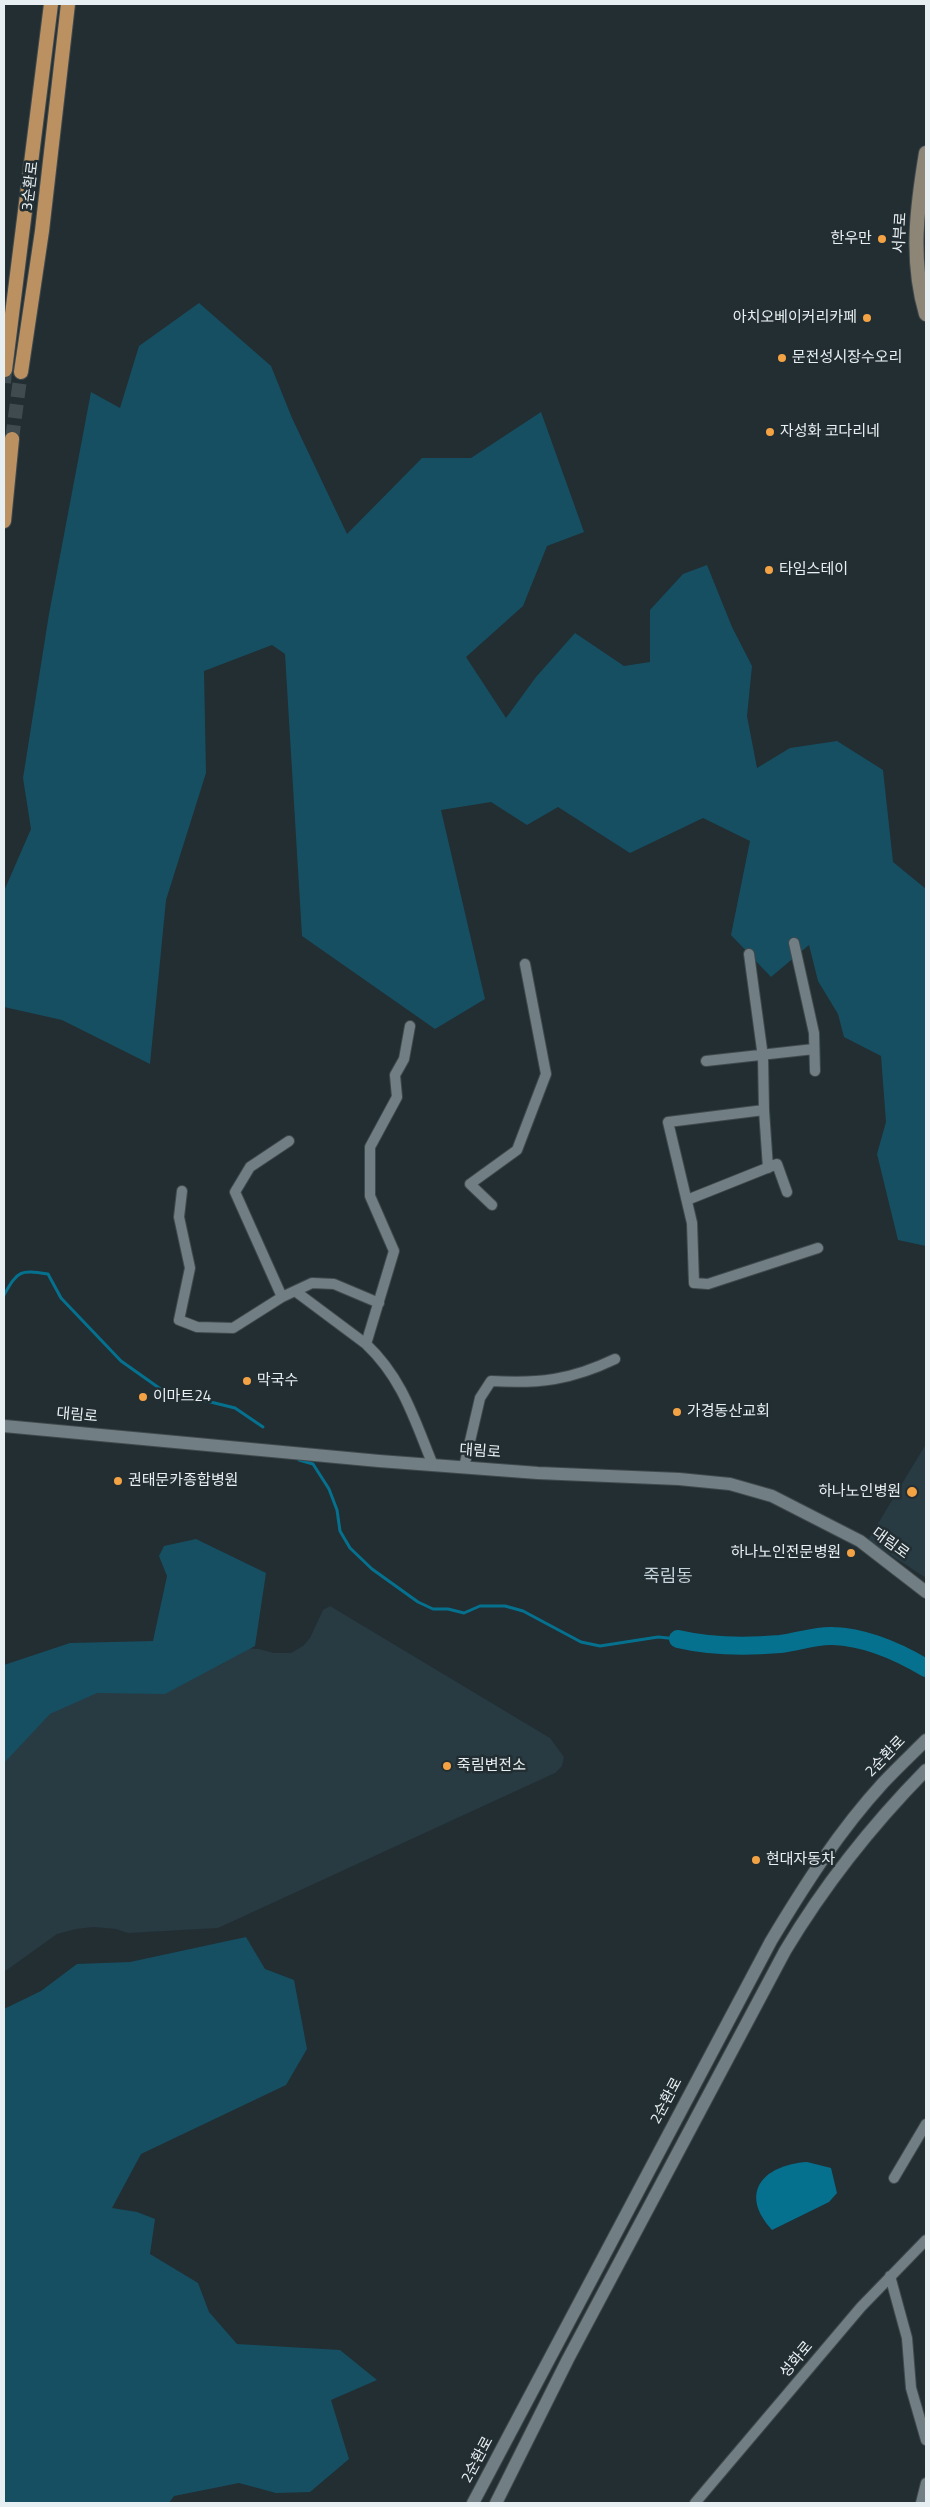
<!DOCTYPE html>
<meta charset="utf-8">
<style>
body{margin:0}
#map{position:relative;width:930px;height:2507px;overflow:hidden;background:#222e32;font-family:"Titillium Web",sans-serif}
canvas{display:block}
.frame{position:absolute;inset:0;border:5px solid #e8eff2;pointer-events:none}
</style>
<div id="map">
<canvas width="930" height="2507"></canvas>
<div class="frame"></div>
</div>
<script>
const c = document.querySelector('canvas').getContext('2d');
c.lineJoin = 'round';
function fill(path, color) {
  c.fillStyle = color;
  c.fill(path, 'evenodd');
}
function strokePath(path, color, width, dash) {
  c.strokeStyle = color;
  c.lineWidth = width;
  c.lineCap = dash ? 'butt' : 'round';
  c.setLineDash(dash || []);
  c.stroke(path);
}
function drawText(font, color, halo, rows, align = 'center') {
  c.font = font + ' "Titillium Web","Noto Sans KR",sans-serif';
  c.lineWidth = 5;
  c.setLineDash([]);
  c.textBaseline = 'middle';
  c.strokeStyle = halo;
  c.fillStyle = color;
  for (const [text, x, y, turn = 0] of rows) {
    c.save();
    c.translate(x, y);
    c.rotate((+turn || 0) * Math.PI / 180);
    c.textAlign = isNaN(turn) ? turn : align;
    if (halo) c.strokeText(text, 0, 0);
    c.fillText(text, 0, 0);
    c.restore();
  }
}
const built = new Path2D(`
 M926 1444V1578L868 1540Z
 M330 1606 550 1738 564 1757 562 1766 555 1773 218 1928 128 1933 116 1929 94 1927 76 1929 57 1934 4 1972V1716L240 1648 259 1649 274 1653H291L303 1646 310 1638 323 1610Z`);
const green = new Path2D(`
 M199 303 271 366 292 418 347 534 422 458H471L541 412 584 532 547 546 523 606 466 657 506 718 536 677 575 633 624 666 650 662V610L683 574 707 565 732 627 752 666 747 716 757 768 790 748 837 741 883 770 893 862 926 889V1246L898 1240 877 1154 886 1122 881 1056 844 1037 838 1014 818 981 809 945 771 977 731 935 750 841 703 818 630 853 558 807 527 825 491 802 441 810 485 999 435 1029 302 936 285 654 272 645 204 671 206 773 166 900 150 1064 62 1020 4 1007V891L31 829 23 778 49 614 91 392 120 408 139 346Z
 M196 1539 266 1573 255 1646 165 1694 97 1693 50 1714 4 1763V1665L70 1643 153 1641 167 1576 159 1556 164 1546Z
 M246 1937 265 1969 294 1980 307 2049 286 2085 141 2154 112 2208 137 2212 155 2219 150 2254 198 2283 209 2312 237 2344 340 2350 377 2380 331 2400 349 2459 310 2492 276 2493 239 2483 174 2496 169 2503H4V2009L41 1991 77 1964 130 1962Z`);
const water = new Path2D(`
 M807 2162 831 2168 837 2193 829 2202 772 2230C738 2193 763 2165 807 2162Z`);
const stream = new Path2D(`
 M4 1295C18 1270 20 1270 48 1274L61 1298 121 1361 162 1390 235 1408 263 1427
 M299 1460 313 1464 329 1489 337 1510 340 1531 350 1548 372 1569 418 1602 433 1609H448L464 1613 480 1606H505L523 1611 581 1642 600 1646 658 1637 678 1639`);
const river = new Path2D(`
 M678 1639C712 1647 746 1647 780 1644 798 1642 816 1635 833 1636 865 1637 899 1652 926 1668`);
const trunkTunnel = new Path2D(`
 M4 383 5 370
 M12 439 21 372`);
const minor = new Path2D(`
 M794 943 814 1033 815 1071
 M749 954 763 1057 764 1110 668 1122 692 1223 694 1283 708 1284 818 1248
 M410 1026 404 1059 395 1075 397 1097 370 1147V1196L394 1251 366 1344C403 1379 414 1419 433 1465
 M706 1061 814 1049
 M764 1110 768 1168
 M182 1191 179 1217 190 1268 179 1320 197 1327 233 1328 282 1297 312 1283 334 1284 379 1303
 M687 1200 777 1164 787 1192
 M492 1205 470 1184 517 1150 546 1074 525 964
 M295 1291 366 1344
 M282 1297 235 1192 250 1167 289 1141
 M464 1467 480 1398 491 1381C539 1384 571 1380 615 1359
 M894 2178 926 2124
 M890 2276 907 2338 911 2388 926 2440
 M695 2503 861 2307 926 2240
 M921 2503 926 2483`);
const tertiary = new Path2D(`
 M4 1426 379 1461 538 1473 679 1479 730 1484 772 1496 860 1541 926 1592
 M473 2503 771 1941C804 1886 839 1831 883 1783 897 1768 912 1754 926 1740
 M496 2503 568 2359 785 1951C825 1884 872 1825 926 1770`);
const secondary = new Path2D(`
 M926 153C917 207 910 260 926 314`);
const trunk = new Path2D(`
 M5 370 51 4
 M21 372 42 231 68 4
 M4 521 12 439`);
const markers = [
 [882,239,5,"#f4a344"],
 [867,318,5,"#f4a344"],
 [782,358,5,"#f4a344"],
 [770,432,5,"#f4a344"],
 [769,570,5,"#f4a344"],
 [247,1381,5,"#f4a344"],
 [143,1397,5,"#f4a344"],
 [677,1412,5,"#f4a344"],
 [118,1481,5,"#f4a344"],
 [912,1492,6,"#f4a344"],
 [851,1553,5,"#f4a344"],
 [447,1766,5,"#f4a344"],
 [756,1860,5,"#f4a344"]
];
const streetNames = [
 ["3순환로",31,186,-83],
 ["서부로",901,233,-87],
 ["대림로",77,1416,5],
 ["대림로",480,1452,4],
 ["대림로",890,1544,36],
 ["2순환로",886,1757,-46],
 ["2순환로",667,2101,-62],
 ["성화로",797,2360,-50],
 ["2순환로",478,2460,-62]
];
const poiNames = [
 ["한우만",872,239,"right"],
 ["아치오베이커리카페",857,318,"right"],
 ["문전성시장수오리",792,358],
 ["자성화 코다리네",780,432],
 ["타임스테이",779,570],
 ["막국수",257,1381],
 ["이마트24",153,1397],
 ["가경동산교회",687,1412],
 ["권태문카종합병원",128,1481],
 ["하나노인병원",901,1492,"right"],
 ["하나노인전문병원",841,1553,"right"],
 ["죽림변전소",457,1766],
 ["현대자동차",766,1860]
];
const quarterNames = [
 ["죽림동",668,1578]
];
fill(built, '#283a42');
fill(green, '#164f62');
fill(water, '#05718f');
strokePath(stream, '#05718f', 3);
strokePath(river, '#05718f', 18);
strokePath(trunkTunnel, '#404b4f', 14, [14, 7]);
strokePath(minor, '#404a4e', 12);
strokePath(tertiary, '#404a4e', 14);
strokePath(secondary, '#404a4e', 16);
strokePath(trunk, '#404a4e', 16);
strokePath(minor, '#717e83', 10);
strokePath(tertiary, '#717e83', 12);
strokePath(secondary, '#8d8576', 14);
strokePath(trunk, '#bc9162', 14);
for (const [x, y, r, color] of markers) {
  const dot = new Path2D();
  dot.arc(x, y, r, 0, 2 * Math.PI);
  c.fillStyle = color;
  c.fill(dot);
  strokePath(dot, '#222e32', 2);
}
drawText('15px', '#e8eff2', '#222e32', streetNames);
drawText('15px', '#e8eff2', '#222e32', poiNames, 'left');
drawText('18px', '#c4d3d9', '#222e32', quarterNames);
</script>
